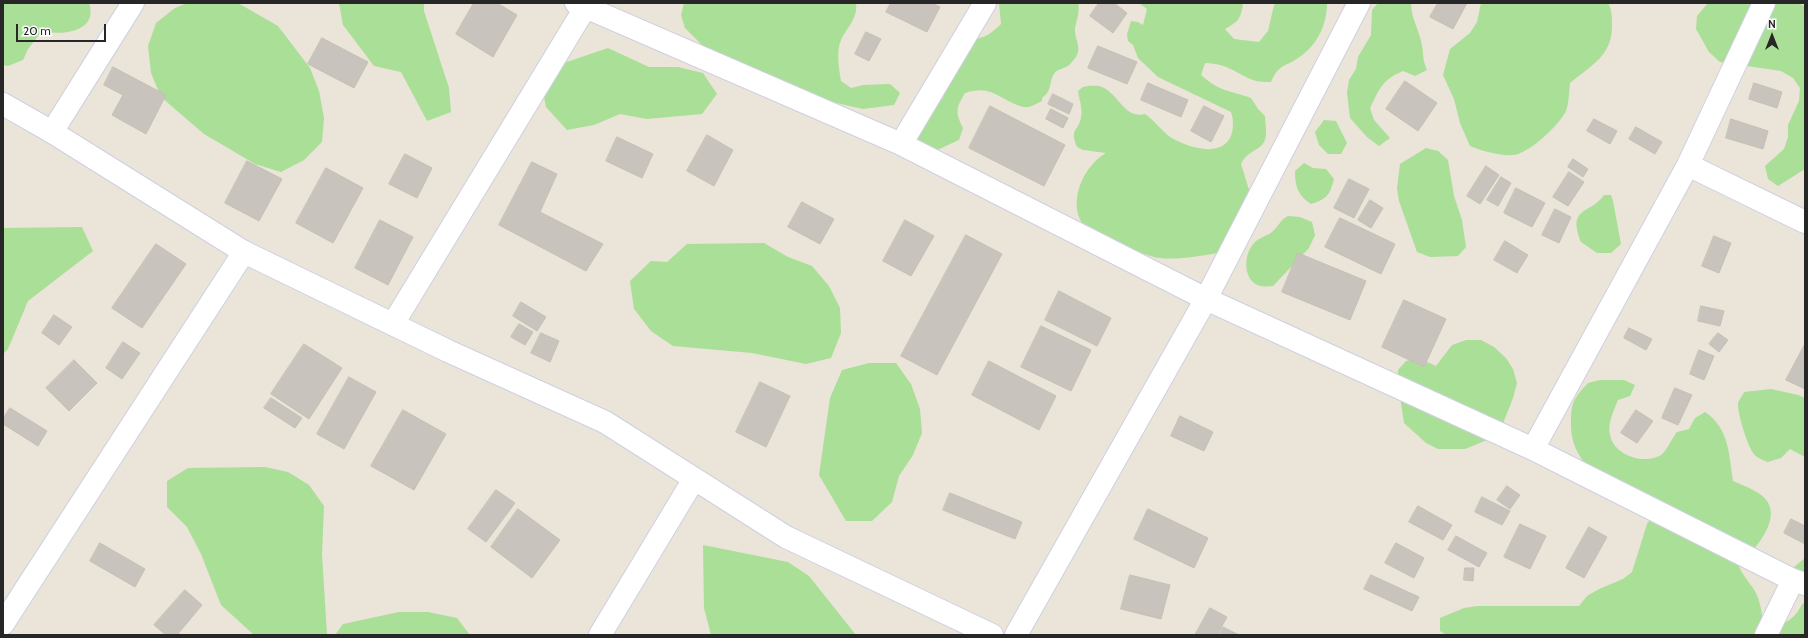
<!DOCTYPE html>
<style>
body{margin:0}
#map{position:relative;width:1808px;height:638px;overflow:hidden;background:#eae4d9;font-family:Cabin,sans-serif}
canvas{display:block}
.frame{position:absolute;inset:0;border:4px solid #272727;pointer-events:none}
.north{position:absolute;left:1752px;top:16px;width:40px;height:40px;-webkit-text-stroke:3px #fff;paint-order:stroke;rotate:0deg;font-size:11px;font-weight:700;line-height:16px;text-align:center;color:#272727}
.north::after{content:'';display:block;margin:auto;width:14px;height:18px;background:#272727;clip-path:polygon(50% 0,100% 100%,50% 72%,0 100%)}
.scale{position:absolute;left:16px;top:24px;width:90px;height:18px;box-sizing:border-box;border:2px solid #272727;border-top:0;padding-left:5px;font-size:12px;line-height:14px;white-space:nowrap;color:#272727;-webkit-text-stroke:3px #fff;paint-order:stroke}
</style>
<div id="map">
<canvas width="1808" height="638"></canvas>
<div class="frame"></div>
<div class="north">N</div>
<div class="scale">20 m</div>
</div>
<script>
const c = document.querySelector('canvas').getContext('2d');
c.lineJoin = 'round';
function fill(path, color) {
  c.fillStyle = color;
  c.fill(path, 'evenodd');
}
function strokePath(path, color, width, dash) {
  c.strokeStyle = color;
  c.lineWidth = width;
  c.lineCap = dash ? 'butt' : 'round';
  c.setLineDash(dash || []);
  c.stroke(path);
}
const green = new Path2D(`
 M3 3H89C99 32 61 36 42 31L28 49 23 60 8 66 3 65Z
 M187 3H238L278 26 310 68 319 91 324 118 322 142 304 160 281 172 255 164 204 134 161 97 151 73 148 46 156 23 175 8Z
 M339 3H424V11L449 88 451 112 427 121 401 72 374 66 343 25Z
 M684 3H856C858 19 847 27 841 40 836 51 839 69 841 81L851 88 863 85 890 84 900 93 894 105 863 109 819 99 704 47 685 28 681 15Z
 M999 3H1078C1080 12 1077 19 1075 28 1074 36 1080 45 1078 52 1077 56 1074 60 1071 63 1067 69 1057 68 1054 74 1048 84 1053 90 1042 98V101C1036 104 1030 108 1024 107 1002 102 992 83 965 93 956 108 955 112 963 128L959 140 935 151 915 145 910 125 933 109 943 98 956 41C978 39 985 40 1001 24Z
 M1139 3H1243C1241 19 1238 22 1225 29L1234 39 1259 42 1268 31 1274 5 1277 3H1327C1327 25 1317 46 1298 58 1283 68 1279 64 1271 82 1265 82 1258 82 1253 80 1233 72 1229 64 1205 63L1201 75C1220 92 1229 90 1251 98L1258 109 1265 116C1265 123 1268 135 1264 142 1259 151 1247 151 1241 164L1250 193 1218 253C1199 256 1179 260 1160 258 1150 257 1140 252 1131 249 1100 238 1070 231 1078 192 1082 176 1092 161 1106 153L1083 150 1077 147C1069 127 1079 132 1081 117 1083 109 1079 99 1078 91L1083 87C1089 86 1096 85 1102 87 1119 94 1124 119 1145 114 1154 120 1161 130 1170 137 1185 146 1215 157 1228 141 1234 134 1234 120 1231 112L1158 77 1138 58 1133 45 1128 41 1127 34 1131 21 1138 22 1143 25 1147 9Z
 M1378 3H1411C1411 19 1420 31 1422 46 1424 57 1422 58 1427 70L1415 76 1403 71C1382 80 1380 88 1370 108L1374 120 1390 138 1379 146 1367 137 1350 118 1347 93 1349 80 1356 69 1358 57 1371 35 1372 10Z
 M1481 3H1608C1612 10 1612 16 1612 24 1613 55 1592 65 1570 83 1569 91 1569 103 1566 111 1559 125 1533 149 1518 154 1507 158 1481 151 1470 146L1460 123 1454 99 1443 75 1450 49 1470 33 1477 22Z
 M1708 3H1799L1805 7V169L1778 186 1768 179 1765 166 1784 149 1788 137V125L1799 101 1800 88 1793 78 1781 71 1720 62 1709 52 1696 29 1697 16Z
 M608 48 649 67H678L703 73 717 94 702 114 647 119 620 114 594 125 567 130 546 107 541 82 558 65Z
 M1324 120 1336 121 1347 143 1341 154H1328L1319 145 1315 132Z
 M1426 148 1438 151 1448 160 1454 196 1462 220 1466 247 1458 256 1430 257 1417 252 1399 201 1397 189 1400 164Z
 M1304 163 1313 168 1326 169 1334 179C1330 195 1327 199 1311 204 1298 195 1295 187 1295 171Z
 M1604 195H1611L1613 201 1621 244 1611 253H1597L1581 242C1567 206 1590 215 1604 195Z
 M1288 216 1300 217 1312 222 1315 235 1309 248 1273 286C1269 286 1264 287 1261 286 1242 282 1243 253 1255 242 1260 237 1268 236 1273 231 1280 225 1279 221 1288 216Z
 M82 227 93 251 28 301 8 349 3 354V228Z
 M764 243 788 257 812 266 829 286 840 308 841 333 831 358 806 364 752 353 673 346 651 331 634 309 630 281 651 261 667 262 687 244Z
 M1466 340H1481L1494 347 1506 358 1513 369 1517 383 1513 398 1502 426 1492 438 1465 449H1438L1426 443 1404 423 1398 384V370L1406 361 1418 358 1436 366 1452 345Z
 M869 363H896L911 384 920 409 922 433 913 455 899 476 892 502 872 521H846L819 475 830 398 842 370Z
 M1600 380H1624L1635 385 1630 396 1618 400C1614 410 1607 424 1610 435 1614 456 1645 465 1661 455 1667 451 1672 438 1677 432L1689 429 1695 418 1705 412C1729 428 1729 454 1733 481 1740 484 1748 487 1755 491 1792 511 1755 548 1739 567 1743 575 1748 581 1753 588 1762 601 1763 620 1763 635H1447L1440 631V618L1464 608 1477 606H1579L1587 596 1599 589 1623 579 1632 572 1647 524 1655 513C1621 493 1571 471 1571 425 1571 403 1573 399 1588 383Z
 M1771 389 1798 395 1805 398V457L1790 449 1781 458 1768 462C1763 460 1757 458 1754 454 1748 448 1737 412 1738 403 1739 400 1743 395 1744 392Z
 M265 467 288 472 309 485 324 506 322 554 327 635H254L221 605 201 554 187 527 167 507V481L188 468Z
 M703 545 788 562 809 576 856 635H711L704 608Z
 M1805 558V594L1793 580 1794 567Z
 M1805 603V635H1772L1774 628C1788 622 1796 617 1802 604Z
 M399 612H428L457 618 470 635H335L343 624Z`);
const building = new Path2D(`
 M474 3H497L517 15 493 57 456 34Z
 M891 3H932L940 7 927 32 886 12Z
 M1099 3H1114L1127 13 1113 33 1090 16Z
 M1438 3H1467L1453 29 1430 17Z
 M866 32 881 39 869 61 855 54Z
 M322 38 368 62 354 88 308 64Z
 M1098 46 1137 62 1127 84 1088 68Z
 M113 67 166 95 146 134 112 115 123 95 104 85Z
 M1405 81 1437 103 1418 131 1386 109Z
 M1148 83 1188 100 1181 117 1141 100Z
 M1754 83 1782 92 1777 108 1749 99Z
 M1053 94 1073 104 1069 114 1048 104Z
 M990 106 1065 145 1044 186 969 148Z
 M1204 106 1224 116 1211 142 1191 131Z
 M1051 109 1068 118 1063 128 1046 119Z
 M1594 119 1617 131 1610 144 1587 131Z
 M1731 119 1768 131 1763 149 1726 138Z
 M1636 127 1662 142 1655 154 1629 139Z
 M707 135 733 150 714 186 687 171Z
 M617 137 653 154 642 178 606 161Z
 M405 154 432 168 417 198 389 184Z
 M1573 159 1588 169 1583 177 1568 167Z
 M247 161 282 179 259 221 225 203Z
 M532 162 557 174 540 212 603 244 586 271 499 225Z
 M1486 166 1499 175 1480 204 1467 196Z
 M326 168 363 188 333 243 296 223Z
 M1569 172 1584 182 1568 206 1553 197Z
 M1501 177 1511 183 1498 206 1487 200Z
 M1349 179 1369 189 1354 218 1334 208Z
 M1516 188 1545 203 1532 227 1504 213Z
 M1370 200 1383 208 1371 228 1358 220Z
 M802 202 834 219 820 244 788 227Z
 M1555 209 1571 217 1559 243 1542 235Z
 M1340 218 1395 244 1381 274 1325 247Z
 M380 220 413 237 388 285 355 268Z
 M905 220 934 236 911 276 883 261Z
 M966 235 1002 254 937 375 901 356Z
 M1714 236 1731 243 1719 273 1702 266Z
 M1505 241 1528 255 1517 273 1494 260Z
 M156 244 186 264 142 328 112 308Z
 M1298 253 1366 281 1350 320 1282 292Z
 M1059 291 1111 318 1097 346 1045 320Z
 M1404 300 1446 319 1424 367 1382 347Z
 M521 302 546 317 537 331 513 316Z
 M1701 306 1724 311 1720 326 1698 321Z
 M54 315 72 327 59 345 42 333Z
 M519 324 533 332 525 345 511 337Z
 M1041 326 1091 350 1071 391 1021 367Z
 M1629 328 1652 339 1646 350 1624 338Z
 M541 333 559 341 550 362 531 353Z
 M1718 333 1728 340 1719 352 1709 344Z
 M123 342 140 353 122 379 106 368Z
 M304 344 342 368 309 419 271 394Z
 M1805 344V389L1786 380Z
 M1699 350 1714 356 1704 380 1690 374Z
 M74 360 97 383 69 411 46 388Z
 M989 361 1056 396 1039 430 972 395Z
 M349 377 376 392 344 449 317 434Z
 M760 382 790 396 766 447 736 432Z
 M1675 388 1692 395 1678 425 1662 418Z
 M271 398 302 418 295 428 264 408Z
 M10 408 47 431 38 446 3 424V419Z
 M403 410 446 434 414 490 371 466Z
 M1636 410 1653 421 1637 443 1621 433Z
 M1180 416 1213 432 1204 451 1171 436Z
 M1507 486 1520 495 1510 509 1497 500Z
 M496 490 515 503 486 542 468 529Z
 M950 493 1022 522 1015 539 943 510Z
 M1482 497 1510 511 1502 525 1475 512Z
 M1418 506 1452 525 1443 540 1409 522Z
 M518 509 560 540 532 578 491 547Z
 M1148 509 1208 538 1194 568 1134 539Z
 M1791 519 1805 526V544L1784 533Z
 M1520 524 1546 536 1530 569 1504 557Z
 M1589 527 1607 537 1584 578 1566 568Z
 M1456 536 1487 553 1479 567 1448 550Z
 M100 543 145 569 135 587 90 561Z
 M1396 543 1424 558 1414 578 1385 563Z
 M1465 568H1474L1473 581 1464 580Z
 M1130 575 1170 585 1161 619 1121 609Z
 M1371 575 1419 597 1412 611 1364 589Z
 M185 590 202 605 177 635H166L154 625Z
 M1210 608 1227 617 1217 635H1195Z
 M1223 627 1239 635H1219Z`);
const street = new Path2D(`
 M576 3 901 144 1206 299 1533 449 1793 580 1805 584
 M3 104 52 132
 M901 144 985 3
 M1688 165 1805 222
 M244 252 448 351 605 422 786 537 992 635
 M393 324 588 3
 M1533 449 1688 165 1764 3
 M600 635 694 479
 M1016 635 1206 299 1359 3
 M1766 635 1793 580`);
const secondary = new Path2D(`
 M3 624 244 252 52 132 133 3`);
fill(green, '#aadf97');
fill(building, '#c8c3bc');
strokePath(building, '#c4c0b3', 1);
strokePath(street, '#ced0e0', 24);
strokePath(secondary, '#ced0e0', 24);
strokePath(street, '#fff', 22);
strokePath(secondary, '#fff', 22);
</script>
